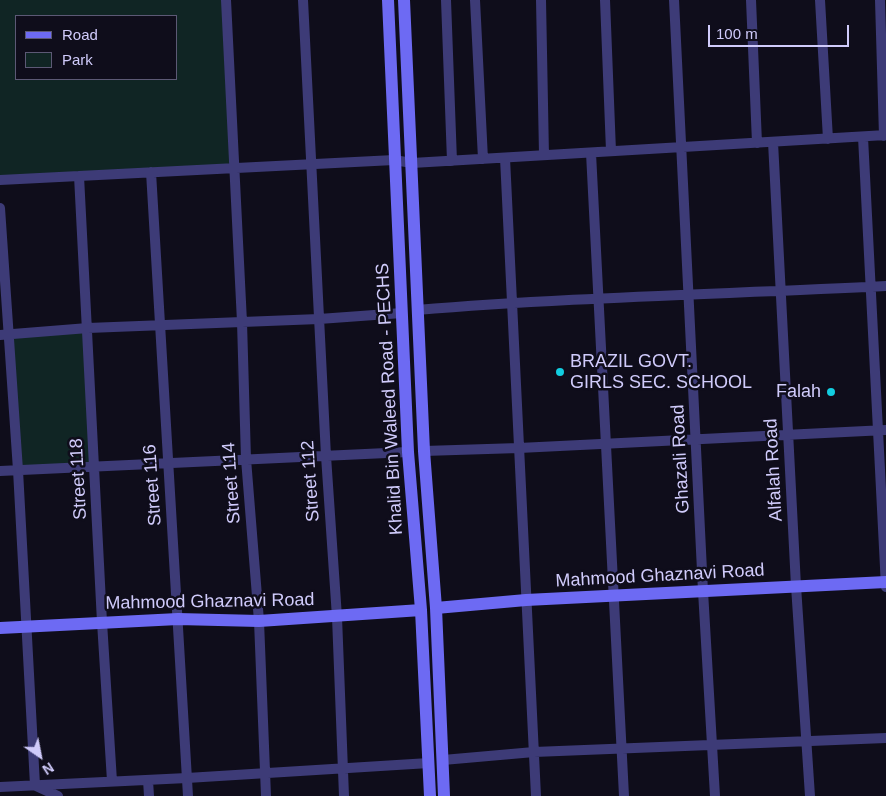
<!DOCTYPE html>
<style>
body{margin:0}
#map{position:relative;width:886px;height:796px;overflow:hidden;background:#0f0d1b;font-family:Helvetica,sans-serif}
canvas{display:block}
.legend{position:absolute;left:15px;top:15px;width:162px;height:65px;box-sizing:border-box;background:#0f0d1b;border:1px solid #5c5975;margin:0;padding:6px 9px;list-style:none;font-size:15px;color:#d0cbfb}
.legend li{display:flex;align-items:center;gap:10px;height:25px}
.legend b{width:25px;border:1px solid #5c5975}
.north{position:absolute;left:15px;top:731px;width:50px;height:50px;-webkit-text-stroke:4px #0f0d1b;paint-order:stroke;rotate:147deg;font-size:14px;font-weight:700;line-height:20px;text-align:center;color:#d0cbfb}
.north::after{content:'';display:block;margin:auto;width:18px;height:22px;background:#d0cbfb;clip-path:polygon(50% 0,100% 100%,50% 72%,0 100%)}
.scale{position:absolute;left:708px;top:25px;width:141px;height:22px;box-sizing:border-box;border:2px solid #d0cbfb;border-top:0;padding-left:6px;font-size:15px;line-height:18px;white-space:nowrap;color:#d0cbfb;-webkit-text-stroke:4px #0f0d1b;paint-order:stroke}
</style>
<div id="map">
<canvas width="886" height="796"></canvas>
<ul class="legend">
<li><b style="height:6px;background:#6d6af3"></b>Road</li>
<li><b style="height:14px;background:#102524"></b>Park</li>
</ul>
<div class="north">N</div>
<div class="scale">100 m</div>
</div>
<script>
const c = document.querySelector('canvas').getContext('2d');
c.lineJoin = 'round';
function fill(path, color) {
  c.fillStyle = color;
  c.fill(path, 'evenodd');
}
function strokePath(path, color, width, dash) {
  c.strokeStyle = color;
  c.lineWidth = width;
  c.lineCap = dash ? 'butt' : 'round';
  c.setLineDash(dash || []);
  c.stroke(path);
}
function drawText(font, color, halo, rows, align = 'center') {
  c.font = font + ' Helvetica,sans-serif';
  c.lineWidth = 5;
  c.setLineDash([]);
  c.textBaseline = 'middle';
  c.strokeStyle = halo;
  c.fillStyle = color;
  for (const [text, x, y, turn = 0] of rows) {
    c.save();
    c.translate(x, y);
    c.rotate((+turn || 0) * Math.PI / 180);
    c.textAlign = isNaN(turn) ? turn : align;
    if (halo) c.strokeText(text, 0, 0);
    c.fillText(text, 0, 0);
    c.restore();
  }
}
const green = new Path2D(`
 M0 0H226L234 168 0 179ZM16 16H176V79H16Z
 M88 328 95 466 18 470 8 334Z`);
const street = new Path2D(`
 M226 0 242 322 246 459 259 621 266 796
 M303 0 326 456 337 617 344 796
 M446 0 452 161
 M475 0 483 159
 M541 0 544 155
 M605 0 611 151
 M674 0 703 591 715 796
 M751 0 757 143
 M820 0 828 139
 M880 0 884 136
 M863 137 886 587
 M773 142 796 586 810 796
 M591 153 624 796
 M505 158 536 796
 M151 172 188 796
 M79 176 102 622 112 781
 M0 180 394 160 412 163 886 135
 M0 208 18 470 35 785
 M417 310C573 297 730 294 886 286
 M0 335 88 328 319 319 402 313
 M424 451 519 448 886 430
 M0 471 408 452
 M443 760 534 752 886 738
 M148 780 149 796
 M36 786 58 796
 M0 787 187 778 429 763`);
const secondary = new Path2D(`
 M388 0 408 452 421 610 430 796
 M404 0 424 451 436 608 444 796
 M436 608 526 600 886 582
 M0 628 178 619 259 621 421 610`);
const markers = [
 [560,372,5,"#12cde0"],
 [831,392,5,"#12cde0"]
];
const poiNames = [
 ["BRAZIL GOVT.",570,362],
 ["GIRLS SEC. SCHOOL",570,383],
 ["Falah",821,392,"right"]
];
const streetNames = [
 ["Khalid Bin Waleed Road - PECHS",390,399,-93],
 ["Ghazali Road",681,459,-93],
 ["Alfalah Road",774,470,-93],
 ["Street 118",79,479,-93],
 ["Street 112",311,481,-94],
 ["Street 114",232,483,-94],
 ["Street 116",153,485,-94],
 ["Mahmood Ghaznavi Road",660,576,-3],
 ["Mahmood Ghaznavi Road",210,602,-1]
];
fill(green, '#102524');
strokePath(street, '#3d3b77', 10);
strokePath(secondary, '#6d6af3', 12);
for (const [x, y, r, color] of markers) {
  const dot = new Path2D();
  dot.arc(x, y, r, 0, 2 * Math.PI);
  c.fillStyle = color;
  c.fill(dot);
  strokePath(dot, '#0f0d1b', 2);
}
drawText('18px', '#d0cbfb', '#0f0d1b', poiNames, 'left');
drawText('18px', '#d0cbfb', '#0f0d1b', streetNames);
</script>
